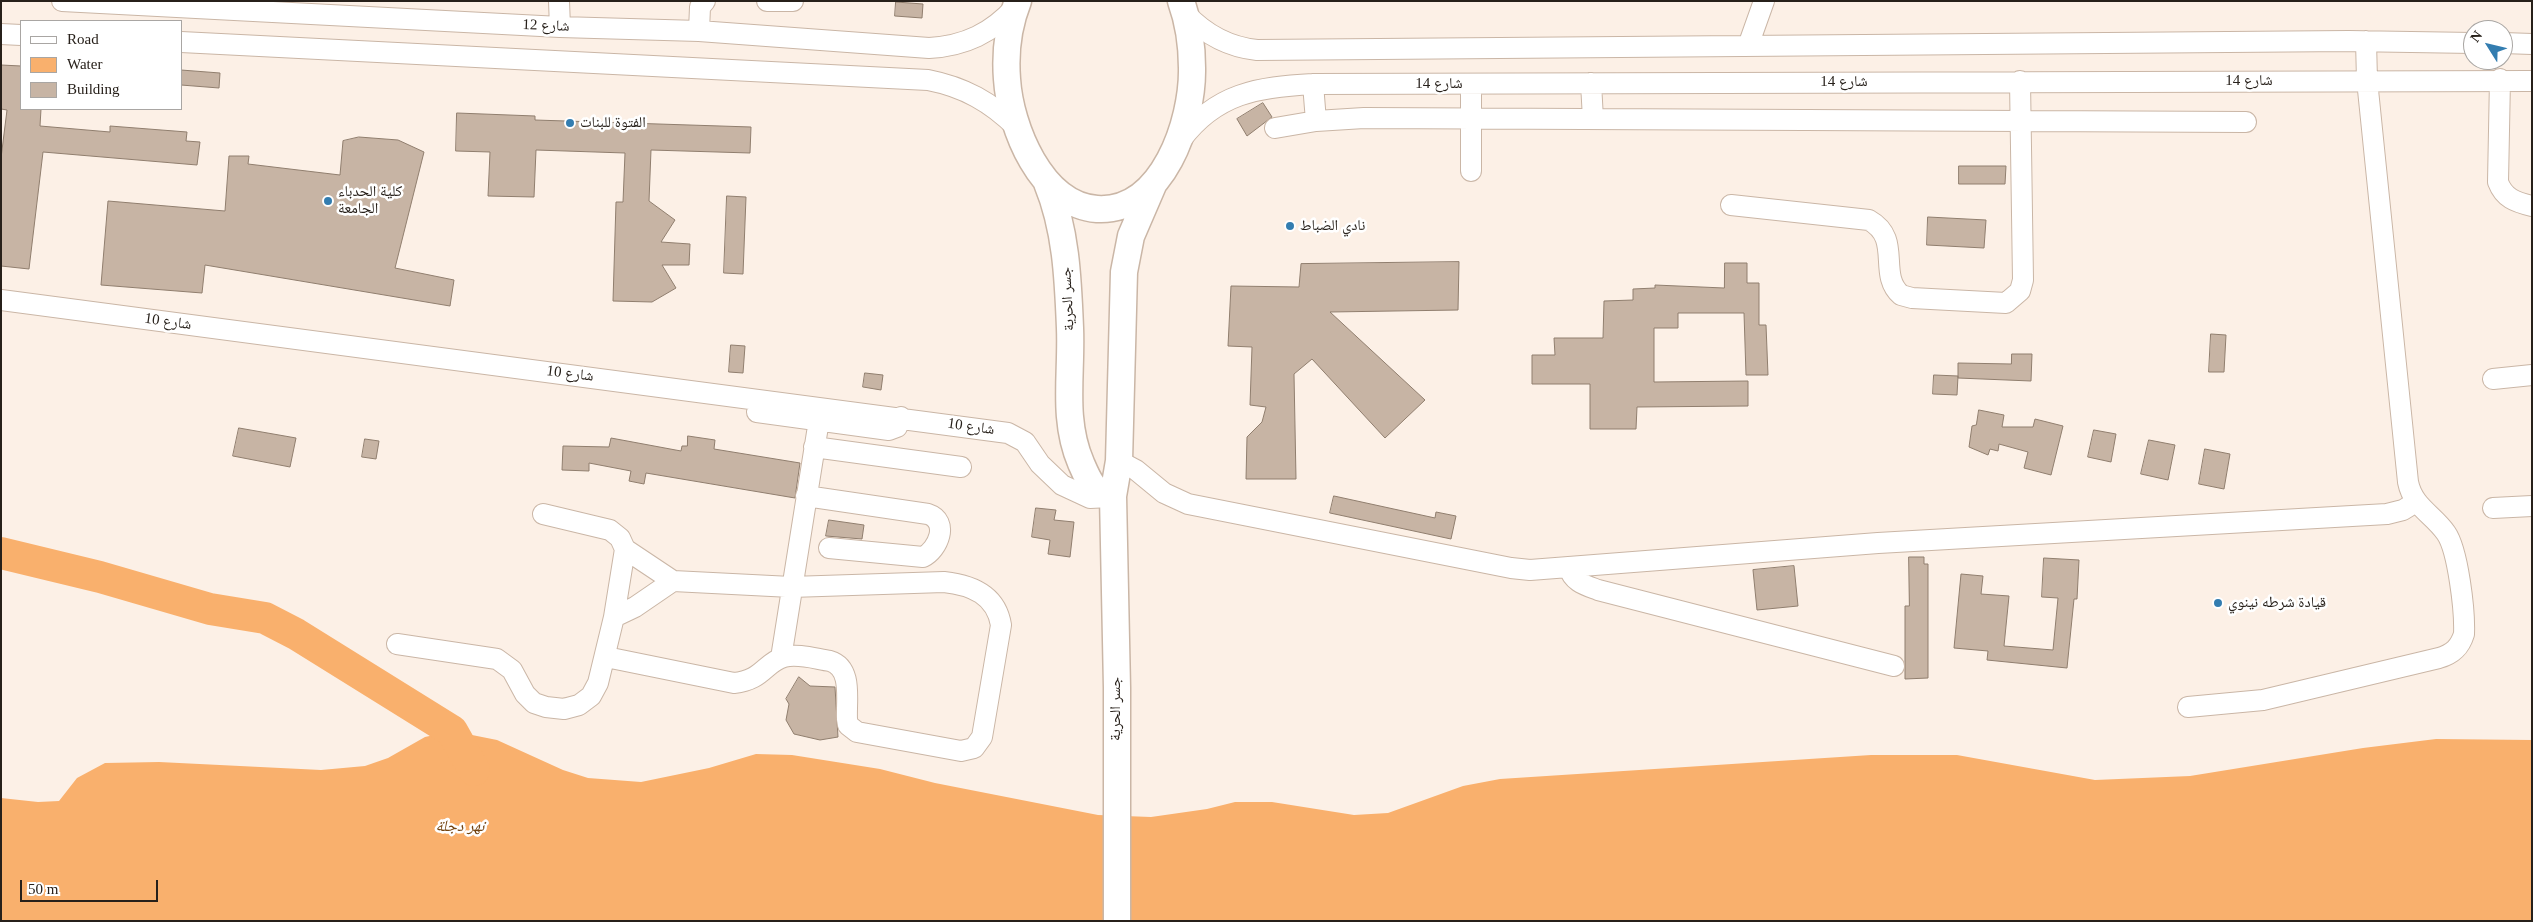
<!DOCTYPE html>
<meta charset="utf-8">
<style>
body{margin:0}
#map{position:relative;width:2533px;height:922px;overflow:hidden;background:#fcf0e6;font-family:"Times New Roman",serif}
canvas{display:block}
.frame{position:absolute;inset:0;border:2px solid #27201a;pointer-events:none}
.legend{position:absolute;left:20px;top:20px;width:162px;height:90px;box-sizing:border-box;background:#fff;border:1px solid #a9a6a3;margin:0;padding:6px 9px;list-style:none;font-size:15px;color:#27201a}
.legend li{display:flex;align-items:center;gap:10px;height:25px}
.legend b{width:25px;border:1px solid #a9a6a3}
.north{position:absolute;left:2463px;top:20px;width:50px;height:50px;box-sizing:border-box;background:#fff;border:1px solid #a9a6a3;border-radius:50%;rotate:306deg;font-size:14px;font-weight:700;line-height:20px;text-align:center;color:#27201a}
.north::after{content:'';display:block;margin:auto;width:18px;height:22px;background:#337db0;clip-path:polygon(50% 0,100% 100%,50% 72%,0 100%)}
.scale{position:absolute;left:20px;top:880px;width:138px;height:22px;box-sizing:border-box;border:2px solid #27201a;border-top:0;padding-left:6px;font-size:15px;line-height:18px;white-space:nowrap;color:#27201a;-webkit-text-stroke:4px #fff;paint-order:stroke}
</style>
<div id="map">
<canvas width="2533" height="922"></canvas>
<div class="frame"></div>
<ul class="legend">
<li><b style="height:6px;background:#fff"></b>Road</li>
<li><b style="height:14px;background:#f9b06d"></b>Water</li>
<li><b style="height:14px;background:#c7b4a4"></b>Building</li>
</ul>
<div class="north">N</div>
<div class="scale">50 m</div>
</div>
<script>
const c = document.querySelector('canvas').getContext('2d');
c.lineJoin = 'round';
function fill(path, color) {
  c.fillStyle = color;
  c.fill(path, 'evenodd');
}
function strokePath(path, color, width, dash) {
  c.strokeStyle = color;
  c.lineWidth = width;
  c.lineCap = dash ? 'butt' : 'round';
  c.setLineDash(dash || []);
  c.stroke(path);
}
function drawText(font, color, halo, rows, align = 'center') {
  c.font = font + ' "Times New Roman","Noto Naskh Arabic",serif';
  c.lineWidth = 5;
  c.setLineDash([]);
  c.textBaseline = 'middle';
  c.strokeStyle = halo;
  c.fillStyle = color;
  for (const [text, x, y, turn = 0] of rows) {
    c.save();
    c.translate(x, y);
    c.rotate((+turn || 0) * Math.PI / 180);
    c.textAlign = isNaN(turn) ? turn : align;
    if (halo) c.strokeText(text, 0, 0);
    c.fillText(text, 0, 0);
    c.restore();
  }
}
const water = new Path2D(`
 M452 731 497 740 563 770 588 778 641 782 709 768 756 754 792 755 880 769 935 783 1098 815 1151 817 1207 809 1235 802H1272L1354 815 1388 813 1463 786 1500 779 1871 755H1957L2095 780 2190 776 2363 748 2436 739 2532 740V921H1V798L38 802 59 801 77 778 105 763 159 762 321 770 365 766 388 758 425 737Z`);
const river = new Path2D(`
 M1 553 100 577 210 609 265 618 296 634 452 731 474 770`);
const building = new Path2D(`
 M896 2 923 4 922 18 895 16Z
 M1 65 21 66V109H41L40 126 110 132V126L187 132 186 141 200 142 197 165 43 152 29 269 1 266V158L7 110 1 109Z
 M181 70 220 73 219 88 181 85Z
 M1263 103 1272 117 1247 136 1237 119Z
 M457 113 535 116V120L751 127 750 153 651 150 649 201 675 220 661 242 690 244 689 265H662L676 288 652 302 613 301 616 202H623L625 153 536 150 534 197 488 196 490 152 456 151Z
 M359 137 398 140 424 152 395 268 454 280 450 306 205 265 202 293 101 285 108 201 225 211 229 156H249L248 164 340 175 343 141Z
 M1959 166H2006L2005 184H1959Z
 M727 196 746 197 743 274 724 273Z
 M1928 217 1986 220 1984 248 1927 245Z
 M1459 262 1458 310 1330 312 1425 400 1385 438 1312 359 1294 374 1296 479H1246L1247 437 1262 422 1266 407 1250 405 1252 347 1228 346 1231 286 1299 287 1301 264Z
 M1725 263H1747V283H1759V325H1766L1768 375H1746L1744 313H1678V328H1654V382L1748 381V406L1637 407 1636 429H1590V384H1532V355H1555L1554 338H1603L1604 301 1633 300V289L1655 288V285L1724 288Z
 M2211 334 2226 335 2224 372H2209Z
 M731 345 745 346 743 373 729 372Z
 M2012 354H2032L2031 381 1958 378V363L2011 364Z
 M865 373 883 375 881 390 863 387Z
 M1934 375 1958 376 1957 395 1933 394Z
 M1979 410 2004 415 2002 427H2033L2035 419 2063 426 2051 475 2024 468 2028 452 1999 444 1998 451 1990 449 1988 455 1969 447 1972 426 1976 425Z
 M239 428 296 438 290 467 233 456Z
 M2094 430 2116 434 2111 462 2088 457Z
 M688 436 715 440 714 449 800 463 795 498 646 473 644 484 629 481 631 471 589 463V471L562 470 563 446 609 447 611 438 681 451 682 446H687Z
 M365 439 379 441 376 459 362 457Z
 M2149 440 2175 445 2168 480 2141 474Z
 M2205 449 2230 454 2224 489 2199 484Z
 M1334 496 1435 518 1436 512 1456 516 1451 539 1330 513Z
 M1036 508 1056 510 1054 520 1074 522 1070 557 1048 554 1050 540 1032 537Z
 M829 520 864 525 862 539 826 536Z
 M1909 557H1924V564H1928V678L1905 679V606H1909Z
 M2044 558 2079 560 2077 599H2074L2067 668 1987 660 1988 651 1954 648 1961 574 1983 576 1981 594 2009 596 2004 646 2053 650 2058 598 2042 597Z
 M1794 566 1798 606 1757 610 1753 570Z
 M799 677 810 686 835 687 838 737 820 740 794 734 786 720 789 704 786 699Z`);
const minor = new Path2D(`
 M62 1 560 27 699 31 929 48C965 46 992 33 1016 6
 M559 1 560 27
 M767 1H793
 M1186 14C1206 35 1228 47 1257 50L2349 41 2473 43
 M699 31 700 7 705 1
 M1 34 21 35
 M181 42 928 80C964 87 991 102 1017 128
 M2503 43 2532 44
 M1748 46 1764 1
 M2500 79 2498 182C2504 198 2515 202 2532 206
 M1591 83 1593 119
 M1313 84 1316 121
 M1275 128 1316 121 1364 118 2246 122
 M1181 140C1216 93 1258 87 1313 84L2532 81
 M1471 171V84
 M1731 205 1869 220C1903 239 1877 274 1901 295L1912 298 2006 303 2020 291 2023 280 2020 81
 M1 300 1008 433 1025 442 1040 464 1062 485 1090 498 1110 497
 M2493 379 2532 375
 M757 412 889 430 897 427 901 417
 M814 447 961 467
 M1119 461 1136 470 1164 493 1188 504 1511 568 1530 570 1878 543 2387 514 2403 510 2416 502
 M806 496 928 514C950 521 938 550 923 557L829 548
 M2493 508 2532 506
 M1569 568C1573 582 1585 585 1598 590L1894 666
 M614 617 635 607 673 581
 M397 644 497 659 512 670 525 694 534 703 546 707 564 709 579 705 591 696 598 683 614 617 625 549 620 538 610 530 543 514
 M606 657 734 683C763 680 764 663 784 657 798 653 816 659 830 661 853 668 846 700 847 719L848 725 857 732 961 751 974 748 982 737 1001 625C996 595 972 585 944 582L791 587 673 581 625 549
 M781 658 819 420
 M2188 707 2263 700 2439 658C2453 654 2460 647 2464 634 2465 611 2458 550 2446 533 2433 514 2413 507 2408 482L2367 80 2366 41`);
const major = new Path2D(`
 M1018 1C1008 26 1005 53 1007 79 1010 127 1041 205 1097 209 1163 213 1193 121 1192 68 1192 45 1189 23 1181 1
 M1047 183C1066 229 1068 278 1070 328 1072 374 1062 419 1081 463 1084 470 1088 480 1093 486 1097 491 1108 494 1113 496
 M1117 921V688L1113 496 1119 461 1124 272 1131 236 1153 185`);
const markers = [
 [570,123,5,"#337db0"],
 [328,201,5,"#337db0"],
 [1290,226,5,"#337db0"],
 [2218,603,5,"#337db0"]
];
const streetNames = [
 ["شارع 12",546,26,2],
 ["شارع 14",2249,81],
 ["شارع 14",1844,82],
 ["شارع 14",1439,84],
 ["جسر الحرية",1068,299,-93],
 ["شارع 10",168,322,8],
 ["شارع 10",570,374,7],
 ["شارع 10",971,427,8],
 ["جسر الحرية",1116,709,-90]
];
const poiNames = [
 ["الفتوة للبنات",580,123],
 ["كلية الحدباء",338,192],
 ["الجامعة",338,209],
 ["نادي الضباط",1300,226],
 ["قيادة شرطه نينوي",2228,603]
];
const waterNames = [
 ["نهر دجلة",460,827]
];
fill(water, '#f9b06d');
strokePath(river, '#f9b06d', 32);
fill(building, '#c7b4a4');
strokePath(building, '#907e6e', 1);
strokePath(minor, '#cab6a6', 22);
strokePath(major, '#cab6a6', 29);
strokePath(minor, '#fff', 20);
strokePath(major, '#fff', 26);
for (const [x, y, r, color] of markers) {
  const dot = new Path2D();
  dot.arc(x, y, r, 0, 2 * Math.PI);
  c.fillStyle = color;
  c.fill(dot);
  strokePath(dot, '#fff', 2);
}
drawText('15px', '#27201a', '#fff', streetNames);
drawText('15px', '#27201a', '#fff', poiNames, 'left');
drawText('italic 16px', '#734411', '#fff', waterNames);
</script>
